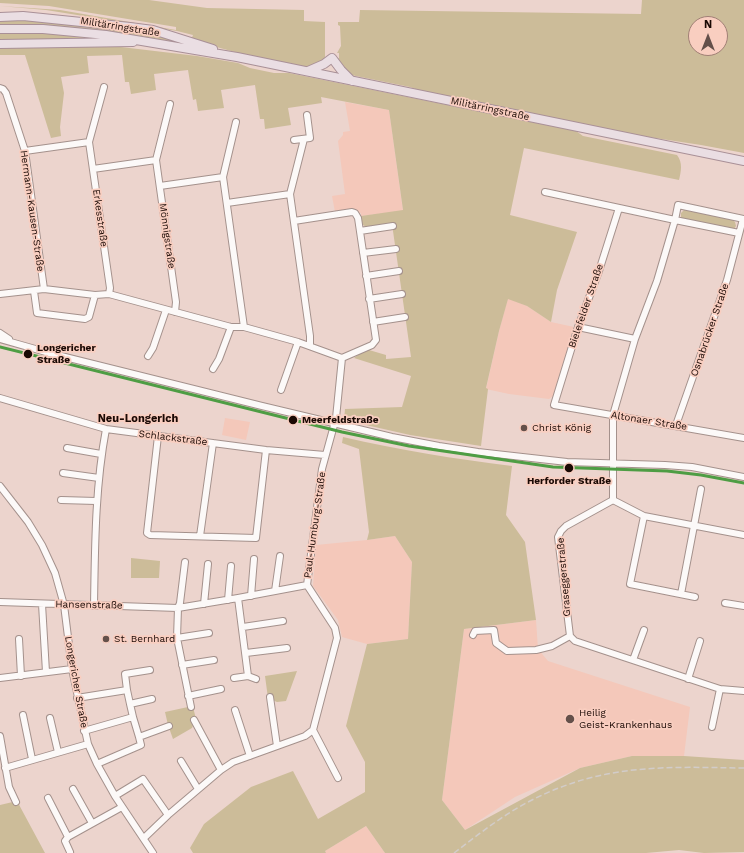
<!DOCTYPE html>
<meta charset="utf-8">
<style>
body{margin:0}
#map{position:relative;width:744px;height:853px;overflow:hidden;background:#ecd4cd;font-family:"Work Sans",sans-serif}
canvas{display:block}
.north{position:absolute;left:688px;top:16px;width:40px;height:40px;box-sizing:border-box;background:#f9cec0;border:1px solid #a07f75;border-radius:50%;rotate:0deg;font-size:11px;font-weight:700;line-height:16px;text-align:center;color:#1a0904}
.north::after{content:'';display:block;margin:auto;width:14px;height:18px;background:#64504a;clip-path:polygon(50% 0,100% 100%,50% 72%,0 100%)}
</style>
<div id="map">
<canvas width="744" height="853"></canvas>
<div class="north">N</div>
</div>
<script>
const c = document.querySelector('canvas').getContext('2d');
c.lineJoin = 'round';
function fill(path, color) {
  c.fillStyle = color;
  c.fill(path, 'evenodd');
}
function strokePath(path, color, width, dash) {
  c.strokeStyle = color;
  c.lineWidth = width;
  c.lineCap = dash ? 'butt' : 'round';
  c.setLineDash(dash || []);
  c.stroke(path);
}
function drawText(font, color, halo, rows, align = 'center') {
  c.font = font + ' "Work Sans",sans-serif';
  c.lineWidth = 3.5;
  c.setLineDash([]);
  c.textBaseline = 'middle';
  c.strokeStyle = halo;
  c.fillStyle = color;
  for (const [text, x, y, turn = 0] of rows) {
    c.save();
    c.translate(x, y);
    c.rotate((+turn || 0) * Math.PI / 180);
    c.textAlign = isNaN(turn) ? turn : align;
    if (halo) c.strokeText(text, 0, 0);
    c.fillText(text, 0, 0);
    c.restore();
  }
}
const built = new Path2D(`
 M345 102 389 110 403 211 361 216V213L335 212 332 196 345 194 338 141 343 135V132L350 131Z
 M508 298 527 306 551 322 574 327 553 396 549 399 509 394 486 389 499 331Z
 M225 418 250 422 246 440 222 435Z
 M395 536 412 562 408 639 367 644 342 637 338 620 313 586 316 545 367 540Z
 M536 620 538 649 548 661 690 707 684 756H632L580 768 515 797 465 830 442 800 464 629Z
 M366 826 385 853H326L325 851Z`);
const green = new Path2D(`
 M0 0H149L207 8 304 10V21L325 22V57L322 65 308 68 242 54 191 40 193 35 177 31 46 10 0 6 60 10 176 30V27L49 6 0 3Z
 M642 0H744V153L701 145 642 136 421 91 410 87 351 75 346 72 338 58H339V53H337L341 46 340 26 338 25V22H359L360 10 641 14ZM696 24H720V48H696Z
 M11 20 42 21 136 31 168 39 171 40 172 42 136 35 95 31 0 26V21Z
 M0 32H42L119 39 0 40Z
 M0 47H121L197 56 238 63 250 68 274 73H289L576 131 583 136 677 155C683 163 681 171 679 180L524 148 510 215 577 232 557 290 551 322 527 306 508 299 499 331 486 388 488 389 481 446 410 435 344 420 345 409 402 407 411 376 354 358 359 354 369 350 386 355V359L411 357 392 224 365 228 364 225 362 226 361 216 403 210 389 110 321 97 322 103 288 108 291 125 265 129 264 119H260L255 85 221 90 224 108 198 111 196 99 193 100 188 70 154 74 156 90 131 94 129 82H125L122 55 87 56 89 73 61 77 64 93 60 127 61 136 51 138 25 55H0Z
 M684 210 732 219 735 222 736 226 734 229 681 219V213Z
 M343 437C399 450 455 459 512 466L506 515 525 542 536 620 464 629 442 800 465 830 580 768 632 756H684L744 760V852L704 853 679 850 646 853H385L366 826 325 851 326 853H193L190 848 204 824 251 787 293 771 318 819 365 792V762L346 726 367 644 408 639 412 562 395 536 367 540 369 532 359 449 342 443Z
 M131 558 160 561 159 578H131Z
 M297 671 286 701 277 702 268 698 265 676Z
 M188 707H193L196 719 192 728 173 739 168 725 165 712Z
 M17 801 45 853H0V805Z`);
const minor = new Path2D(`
 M104 87 89 142 110 288 109 294
 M0 88 3 89 6 93 25 151 44 289
 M294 140 310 138 307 115
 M25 151 89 142
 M156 160 170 104
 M93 169 156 160 176 302 175 312
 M223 177 236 122
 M160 186 223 177 244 327
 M545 192 675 220 678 205 744 219
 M290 194 304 139
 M227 203 290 194 310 336V346
 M619 208 599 271 578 327 554 405 744 438
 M294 221 352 212 355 213 358 218 376 340 372 345 342 358
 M360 231 393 226
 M739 233 675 220 657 281 635 339 613 415V500L644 516 744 535
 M363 253 396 249
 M366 276 399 271
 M34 291 37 313 85 319 89 317 95 295
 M0 294 44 289 95 295 109 294 231 327H244L298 342 342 358
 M369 299 402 294
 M373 322 405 317
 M578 327 635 339
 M0 333 9 339
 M0 339 53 354 262 406 392 437 439 446 478 452 567 462 665 465 692 467 744 477
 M148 356 153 348 166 310
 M213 369 219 359 231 327
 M281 390 298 342
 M0 398 106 429 266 450 325 455
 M676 425 727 280 743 219
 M158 436 147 533 150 535 256 538 266 450
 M67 448 101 454
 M63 473 99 478
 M0 486 28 522 42 545 55 573 64 605 72 669 88 744 97 764 115 796 153 853
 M61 500 96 501
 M644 516 630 584 695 597
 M200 536 213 443
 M185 562 180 603 178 608 177 638 191 707
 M275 591 280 556
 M681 594 701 489
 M251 596 254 559
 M238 598 248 676
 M228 600 231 566
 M0 602 178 608 238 598 307 585
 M725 603 744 606
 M42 604 46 672
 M204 604 208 564
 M94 606C95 546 95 488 106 429
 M243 627 283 621
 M473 635 475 631 494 630 496 643 507 651 536 650 552 646 570 636 575 641 720 689 744 691
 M570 636 558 537 561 531 566 526 613 500
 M177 638 209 633
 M19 639 21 676
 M246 653 287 648
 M633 660 644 630
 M182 665 214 660
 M0 678 72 669
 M234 678 248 676 256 679
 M688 679 700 641
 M127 690 130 704
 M188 696 221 689
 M270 697 277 746
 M77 698 127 690 125 674 150 670
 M235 710 250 756
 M23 715 32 759
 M133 717 139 737
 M50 718 58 752
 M194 720 221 770
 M712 727 720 689
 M84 731 133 717 130 704 152 699
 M0 736 9 787 16 802
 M181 761 198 789
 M97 764 141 745 139 737 169 726
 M5 768 88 744
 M338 778 313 730 337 638 335 628 307 585 322 469 336 418 342 358
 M73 789 92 823
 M115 796 143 779 168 815
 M48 798 68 837 122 807
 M68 837 65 841 70 852
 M144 838 168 815 221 770 233 762 305 736 313 730`);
const major = new Path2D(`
 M0 17 23 16 130 27 153 30 213 49
 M0 29H43L106 35 237 57 744 161
 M0 44 133 42
 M308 71 324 64 332 58 341 70 352 81`);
const rail = new Path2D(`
 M454 853C479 834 504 814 532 800 605 763 666 767 744 768`);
const tram1 = new Path2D(`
 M0 347 342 432 409 446 553 467 667 471 701 475 744 483`);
const markers = [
 [28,354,5,"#1a0904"],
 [293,420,5,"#1a0904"],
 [524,428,4,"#64504a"],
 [569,468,5,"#1a0904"],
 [106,639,4,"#64504a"],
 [570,719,5,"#64504a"]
];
const streetNames = [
 ["Militärringstraße",120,27,9],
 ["Militärringstraße",490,109,12],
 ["Hermann-Kausen-Straße",32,211,82],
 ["Erkesstraße",100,218,82],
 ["Mönnigstraße",167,236,82],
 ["Bielefelder Straße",586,306,-71],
 ["Osnabrücker Straße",710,330,-71],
 ["Altonaer Straße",649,421,9],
 ["Schlackstraße",173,438,7],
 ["Paul-Humburg-Straße",315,525,-82],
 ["Graseggerstraße",564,577,-95],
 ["Hansenstraße",89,605,1],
 ["Longericher Straße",76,682,80]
];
const stopNames = [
 ["Longericher",37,348],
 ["Straße",37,360],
 ["Meerfeldstraße",302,420],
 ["Herforder Straße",569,481,"center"]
];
const poiNames = [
 ["Christ König",532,428],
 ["St. Bernhard",114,639],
 ["Heilig",579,713],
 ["Geist-Krankenhaus",579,725]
];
const neighbourhoodNames = [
 ["Neu-Longerich",138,419]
];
fill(built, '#f4c8ba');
fill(green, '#ccbc99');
strokePath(minor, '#a4918c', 8);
strokePath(major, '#a99097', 10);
strokePath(minor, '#fcf9f8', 6);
strokePath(major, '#eadee3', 8);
strokePath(rail, '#d2ccc9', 1.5, [6, 3]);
strokePath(tram1, '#4e9d44', 3);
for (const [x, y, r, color] of markers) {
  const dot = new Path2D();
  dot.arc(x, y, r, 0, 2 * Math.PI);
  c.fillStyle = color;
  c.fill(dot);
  strokePath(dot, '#f9cec0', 1.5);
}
drawText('10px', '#1a0904', '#f9cec0', streetNames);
drawText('bold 10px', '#1a0904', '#f9cec0', stopNames, 'left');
drawText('10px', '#1a0904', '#f9cec0', poiNames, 'left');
drawText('bold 11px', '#1a0904', '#f9cec0', neighbourhoodNames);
</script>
